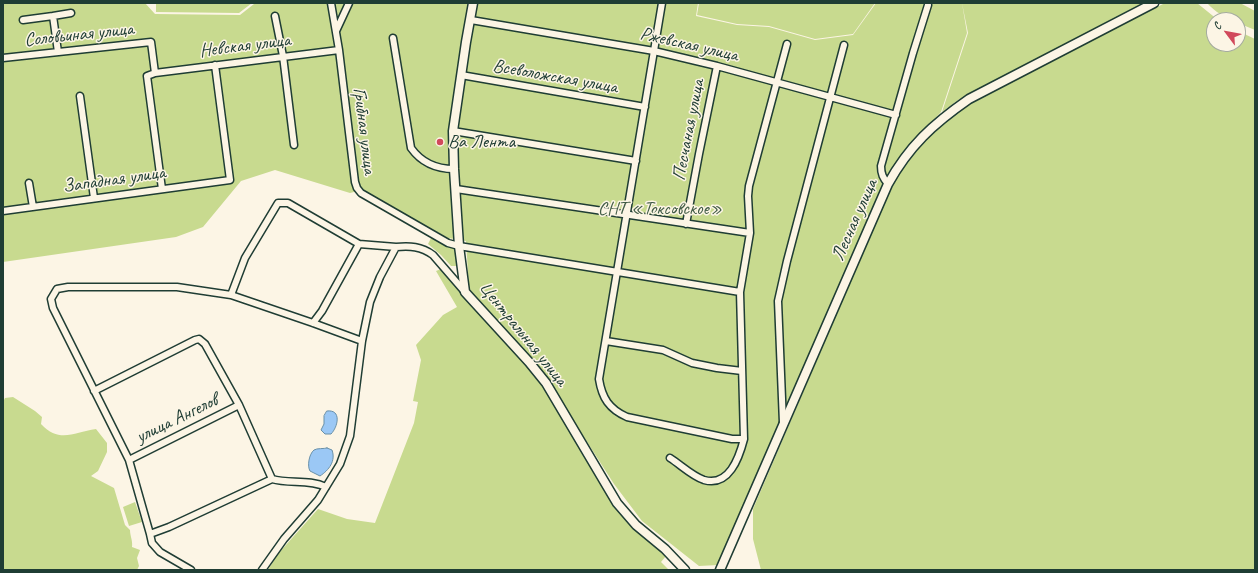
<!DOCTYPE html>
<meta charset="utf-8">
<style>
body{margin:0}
#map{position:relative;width:1258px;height:573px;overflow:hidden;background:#fcf5e5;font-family:Caveat,sans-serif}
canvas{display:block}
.frame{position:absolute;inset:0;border:4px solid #1f3d34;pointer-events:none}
.north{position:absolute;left:1206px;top:12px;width:40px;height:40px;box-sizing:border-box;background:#fcf5e5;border:1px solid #a4ab9e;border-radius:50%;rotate:302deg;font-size:11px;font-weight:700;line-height:16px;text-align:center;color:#1f3d34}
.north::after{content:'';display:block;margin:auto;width:14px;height:18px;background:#d1495b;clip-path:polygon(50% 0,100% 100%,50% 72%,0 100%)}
</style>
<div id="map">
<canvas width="1258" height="573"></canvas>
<div class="frame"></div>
<div class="north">С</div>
</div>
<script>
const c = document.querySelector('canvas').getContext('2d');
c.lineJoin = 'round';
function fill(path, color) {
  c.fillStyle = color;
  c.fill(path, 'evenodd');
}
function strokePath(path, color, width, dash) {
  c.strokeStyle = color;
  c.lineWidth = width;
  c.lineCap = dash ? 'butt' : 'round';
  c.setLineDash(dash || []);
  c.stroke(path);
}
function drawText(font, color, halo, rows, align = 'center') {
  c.font = font + ' Caveat,sans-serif';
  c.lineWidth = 3;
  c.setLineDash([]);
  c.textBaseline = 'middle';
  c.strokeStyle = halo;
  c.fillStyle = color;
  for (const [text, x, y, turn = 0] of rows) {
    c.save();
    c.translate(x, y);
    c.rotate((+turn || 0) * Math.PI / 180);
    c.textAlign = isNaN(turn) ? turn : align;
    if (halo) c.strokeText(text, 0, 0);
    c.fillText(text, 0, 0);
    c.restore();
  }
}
const green = new Path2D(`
 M3 3H145L155 14 240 15 254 4V3H698L696 16 737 25 769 27 815 40 853 35 876 3H962L967 33 941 112 916 139 900 159 718 565 699 566 642 521 614 484 548 381 473 297 469 289 466 241 448 238 362 190 350 193 275 170 241 181 203 227 176 237 3 262Z
 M156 3H252L239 13 156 12Z
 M699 3H875L853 34 815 39 769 26 737 24 697 15Z
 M962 3H1144L1137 9 958 100 942 112 968 33Z
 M1165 3H1197L1218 20H1214V44H1238V31L1255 39V570H761L753 539V509L891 187C912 149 935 126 970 102Z
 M1207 3H1240L1255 11V30L1238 23V20C1227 20 1214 11 1207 3Z
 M431 238 459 251V266H451L441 255 428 244Z
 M441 269 507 343 542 384 615 506 633 528 658 547 666 556 661 562 669 570H268L277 555 318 509 347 519 375 523 414 423 418 402 413 401 421 360 416 345 443 315 457 307 436 271Z
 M13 397 35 411 42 417 41 424C60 444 74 432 96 429L107 443V452L98 471 91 476 114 488 125 525 130 530C130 536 133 541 132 547L140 550 137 558 139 566 137 570H3V402L5 398Z
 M135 502 142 522 129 526 123 507Z`);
const water = new Path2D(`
 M327 411C342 409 338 427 331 434H325L321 430 324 424V416Z
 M327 448 332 450C336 461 329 470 320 476L310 471C307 466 309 454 314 450 317 448 324 449 327 448Z`);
const street = new Path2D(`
 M331 3 339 50 355 182 357 188 361 193 448 243 459 246 740 292
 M662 3 599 379C602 398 609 409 627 417L732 439H744L740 292 750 233 748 196 749 186 787 44
 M53 16 71 13
 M275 16 283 56 294 145
 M23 20 53 16 58 52
 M471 20 654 51 717 66 896 115
 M336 31 349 3
 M393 38 411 148C421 162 436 169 454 169
 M3 58 151 42 155 73
 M461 75 645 107
 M80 96 94 198
 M453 131 636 161
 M29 183 33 207
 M888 184C883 178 881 174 881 166L913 53 928 5
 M162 189 147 76 155 73 339 50
 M456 189 750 233
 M3 211 230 180 215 65
 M686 224 699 154 717 66
 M231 295 245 258 278 203H288L359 244
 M313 323 322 311 359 244 396 247
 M606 341 663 350 692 363 717 368 742 371
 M94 391 195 340 199 339 205 344 239 405 272 479 169 527 150 534 152 543 160 552 191 570
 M783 423 778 301 787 261 844 45
 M670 458C681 465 692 476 704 480 729 487 739 458 744 439
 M129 460 239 405
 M272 479C289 484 309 479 326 487
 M150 534 129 460 53 308 51 299 57 289 68 287H177L231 295 313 323 362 341
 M262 570 284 539 318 500 340 464 350 436 362 341 370 302 380 277 396 247C410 246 421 246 433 255L465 292`);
const secondary = new Path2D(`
 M473 3 466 42 453 131 454 169 459 246 465 292 529 362 546 383 617 503 636 525 665 549 685 570
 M720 570 888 184C909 146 933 124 969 99L1154 3`);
const markers = [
 [440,142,4,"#d1495b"]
];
const streetNames = [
 ["Соловьиная улица",79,35,-6],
 ["Ржевская улица",689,45,13],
 ["Невская улица",245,46,-7],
 ["Всеволожская улица",555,77,10],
 ["Песчаная улица",689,130,-79],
 ["Грибная улица",364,131,83],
 ["Западная улица",114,180,-8],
 ["Лесная улица",855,220,-66],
 ["Центральная улица",523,334,51],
 ["улица Ангелов",177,419,-26]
];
const poiNames = [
 ["Ва Лента",448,142]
];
const parkNames = [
 ["СНТ «Токсовское»",660,209]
];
fill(green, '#c8da8f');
fill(water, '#9bc8f5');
strokePath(water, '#6990a8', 1);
strokePath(street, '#1f3d34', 9);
strokePath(secondary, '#1f3d34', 11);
strokePath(street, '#fcf5e5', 6);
strokePath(secondary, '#fcf5e5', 8);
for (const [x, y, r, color] of markers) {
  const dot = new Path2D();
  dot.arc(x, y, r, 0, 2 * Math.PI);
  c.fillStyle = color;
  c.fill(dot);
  strokePath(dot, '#fcf5e5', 1.5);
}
drawText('19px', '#1f3d34', '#fcf5e5', streetNames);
drawText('19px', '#1f3d34', '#fcf5e5', poiNames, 'left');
drawText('19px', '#415c46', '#fcf5e5', parkNames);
</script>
